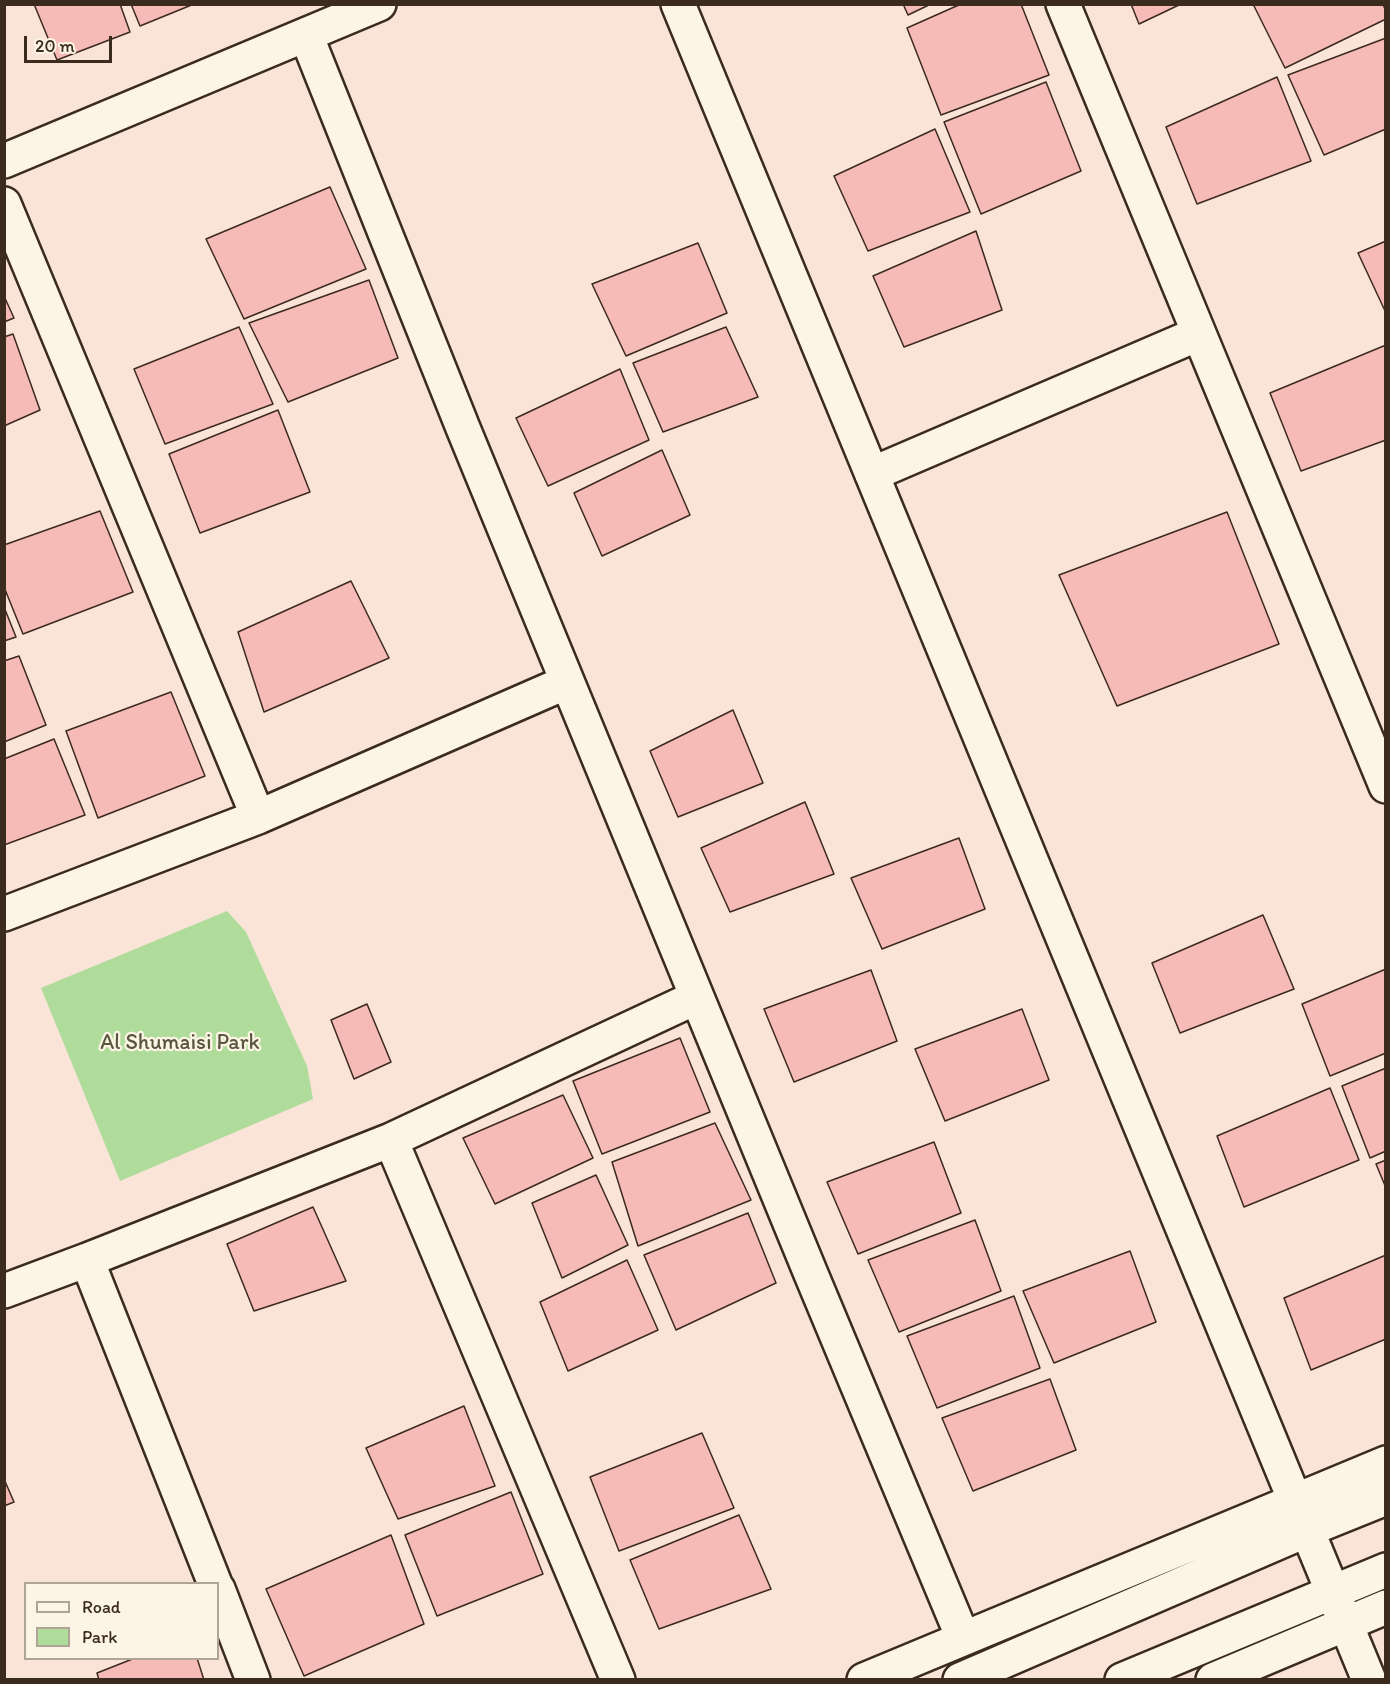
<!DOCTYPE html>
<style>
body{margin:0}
#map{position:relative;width:1390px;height:1684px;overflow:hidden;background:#fae3d7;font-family:Itim,sans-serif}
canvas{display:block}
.frame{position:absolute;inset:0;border:6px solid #3b2a1e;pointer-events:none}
.legend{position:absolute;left:24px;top:1582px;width:195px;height:78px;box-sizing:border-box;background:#fcf5e5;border:2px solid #afa495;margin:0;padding:8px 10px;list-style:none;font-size:18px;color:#3b2a1e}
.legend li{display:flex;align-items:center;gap:12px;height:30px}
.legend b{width:30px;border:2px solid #afa495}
.scale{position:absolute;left:24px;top:36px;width:88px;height:27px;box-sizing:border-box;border:3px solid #3b2a1e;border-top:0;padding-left:8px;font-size:18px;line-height:21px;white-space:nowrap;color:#3b2a1e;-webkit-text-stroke:4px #fcf5e5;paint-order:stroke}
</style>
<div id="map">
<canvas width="1390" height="1684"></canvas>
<div class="frame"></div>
<ul class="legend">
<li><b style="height:8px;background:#fcf5e5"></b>Road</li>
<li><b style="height:16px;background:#afdc9b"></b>Park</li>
</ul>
<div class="scale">20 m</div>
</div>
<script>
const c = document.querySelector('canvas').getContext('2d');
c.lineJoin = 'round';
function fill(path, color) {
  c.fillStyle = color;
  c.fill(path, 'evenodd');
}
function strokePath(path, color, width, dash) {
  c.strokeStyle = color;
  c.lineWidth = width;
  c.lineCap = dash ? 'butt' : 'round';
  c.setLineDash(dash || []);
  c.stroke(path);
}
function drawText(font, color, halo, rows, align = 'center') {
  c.font = font + ' Itim,sans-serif';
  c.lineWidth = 4.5;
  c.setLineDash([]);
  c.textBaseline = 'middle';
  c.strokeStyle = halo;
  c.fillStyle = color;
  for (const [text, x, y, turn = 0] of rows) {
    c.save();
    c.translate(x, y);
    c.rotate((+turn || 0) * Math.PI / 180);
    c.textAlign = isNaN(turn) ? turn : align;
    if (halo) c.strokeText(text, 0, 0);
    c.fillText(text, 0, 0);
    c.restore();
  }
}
const green = new Path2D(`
 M227 911 246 932 307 1066 313 1099 120 1181 41 988Z`);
const building = new Path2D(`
 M34 4H120L130 32 57 60Z
 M131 4H194L140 26Z
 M903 4H931L908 15Z
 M961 4H1021L1049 75 941 115 907 28Z
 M1131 4H1181L1139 24Z
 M1253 4H1383L1386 12V19L1285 68Z
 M1386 38V129L1324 155 1288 75Z
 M1277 77 1311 161 1197 204 1166 127Z
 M1046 82 1081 171 981 214 944 122Z
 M935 129 970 212 868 251 834 176Z
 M330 187 366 269 244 319 206 239Z
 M976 231 1002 310 904 347 873 276Z
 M1386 241V313L1358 253Z
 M698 243 727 313 626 356 592 284Z
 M369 280 398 358 288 402 249 323Z
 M4 296 14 318 4 322Z
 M239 327 273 404 165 444 134 369Z
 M726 327 758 397 663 432 633 363Z
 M13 334 40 410 4 426V337Z
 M1386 345V440L1301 471 1270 393Z
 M620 369 649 440 548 486 516 418Z
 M278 410 310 492 200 533 169 454Z
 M662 450 690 515 602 556 574 493Z
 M100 511 133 592 23 634 4 587V545Z
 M1227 512 1279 644 1117 706 1059 575Z
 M351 581 389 658 264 712 238 632Z
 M4 607 16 637 4 641Z
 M19 656 46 725 4 742V661Z
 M171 692 205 776 98 818 66 731Z
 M733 710 763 783 678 817 650 751Z
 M54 739 85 815 4 845V759Z
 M805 802 834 874 730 912 701 848Z
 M959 838 985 909 882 949 851 878Z
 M1263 915 1294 989 1180 1033 1152 963Z
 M1386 969V1053L1330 1076 1302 1004Z
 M871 970 897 1041 794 1082 764 1009Z
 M367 1004 391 1062 354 1079 331 1020Z
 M1022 1009 1049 1080 945 1121 915 1049Z
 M680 1038 710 1112 602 1154 573 1081Z
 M1386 1068V1151L1370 1158 1342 1086Z
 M1330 1088 1359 1160 1244 1207 1217 1136Z
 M563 1095 593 1158 495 1204 463 1138Z
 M715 1123 751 1200 638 1246 612 1162Z
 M934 1142 961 1213 858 1254 827 1182Z
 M1386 1160V1188L1376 1164Z
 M596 1175 628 1245 562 1278 532 1203Z
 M313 1207 346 1281 254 1311 227 1244Z
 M748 1213 776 1283 676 1330 644 1255Z
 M975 1220 1001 1291 899 1332 868 1260Z
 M1130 1251 1156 1322 1054 1363 1023 1291Z
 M1386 1255V1339L1311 1370 1284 1298Z
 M627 1260 658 1330 568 1371 540 1302Z
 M1014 1296 1040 1368 937 1408 907 1336Z
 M1050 1379 1076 1450 973 1491 942 1418Z
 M464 1406 495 1486 398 1519 366 1448Z
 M702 1433 734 1508 619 1551 590 1477Z
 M4 1479 14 1502 4 1506Z
 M511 1492 543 1574 437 1616 405 1535Z
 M739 1515 771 1589 659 1629 630 1560Z
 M391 1535 424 1624 304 1676 266 1589Z
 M135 1658H197L204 1680H99L97 1673Z`);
const minor = new Path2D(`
 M1063 4C1170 265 1280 525 1386 786
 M306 35 463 428 811 1274 963 1638
 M4 204 258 817 4 914
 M872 474 1198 334
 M258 817 567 682
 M391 1140 697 997
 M87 1260 391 1140 618 1680
 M4 1291 87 1260 215 1584
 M218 1589 253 1680`);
const secondary = new Path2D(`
 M678 4 1369 1680
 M4 161 379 4
 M864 1680 1386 1463
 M960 1680 1307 1530 1386 1498
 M1122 1680 1386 1570
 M1213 1680 1386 1607`);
const parkNames = [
 ["Al Shumaisi Park",180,1043]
];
fill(green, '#afdc9b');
fill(building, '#f6bab7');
strokePath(building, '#3b2a1e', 1.5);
strokePath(minor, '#3b2a1e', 38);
strokePath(secondary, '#3b2a1e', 38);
strokePath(minor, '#fcf5e5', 33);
strokePath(secondary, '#fcf5e5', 33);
drawText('22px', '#58563d', '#fcf5e5', parkNames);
</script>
